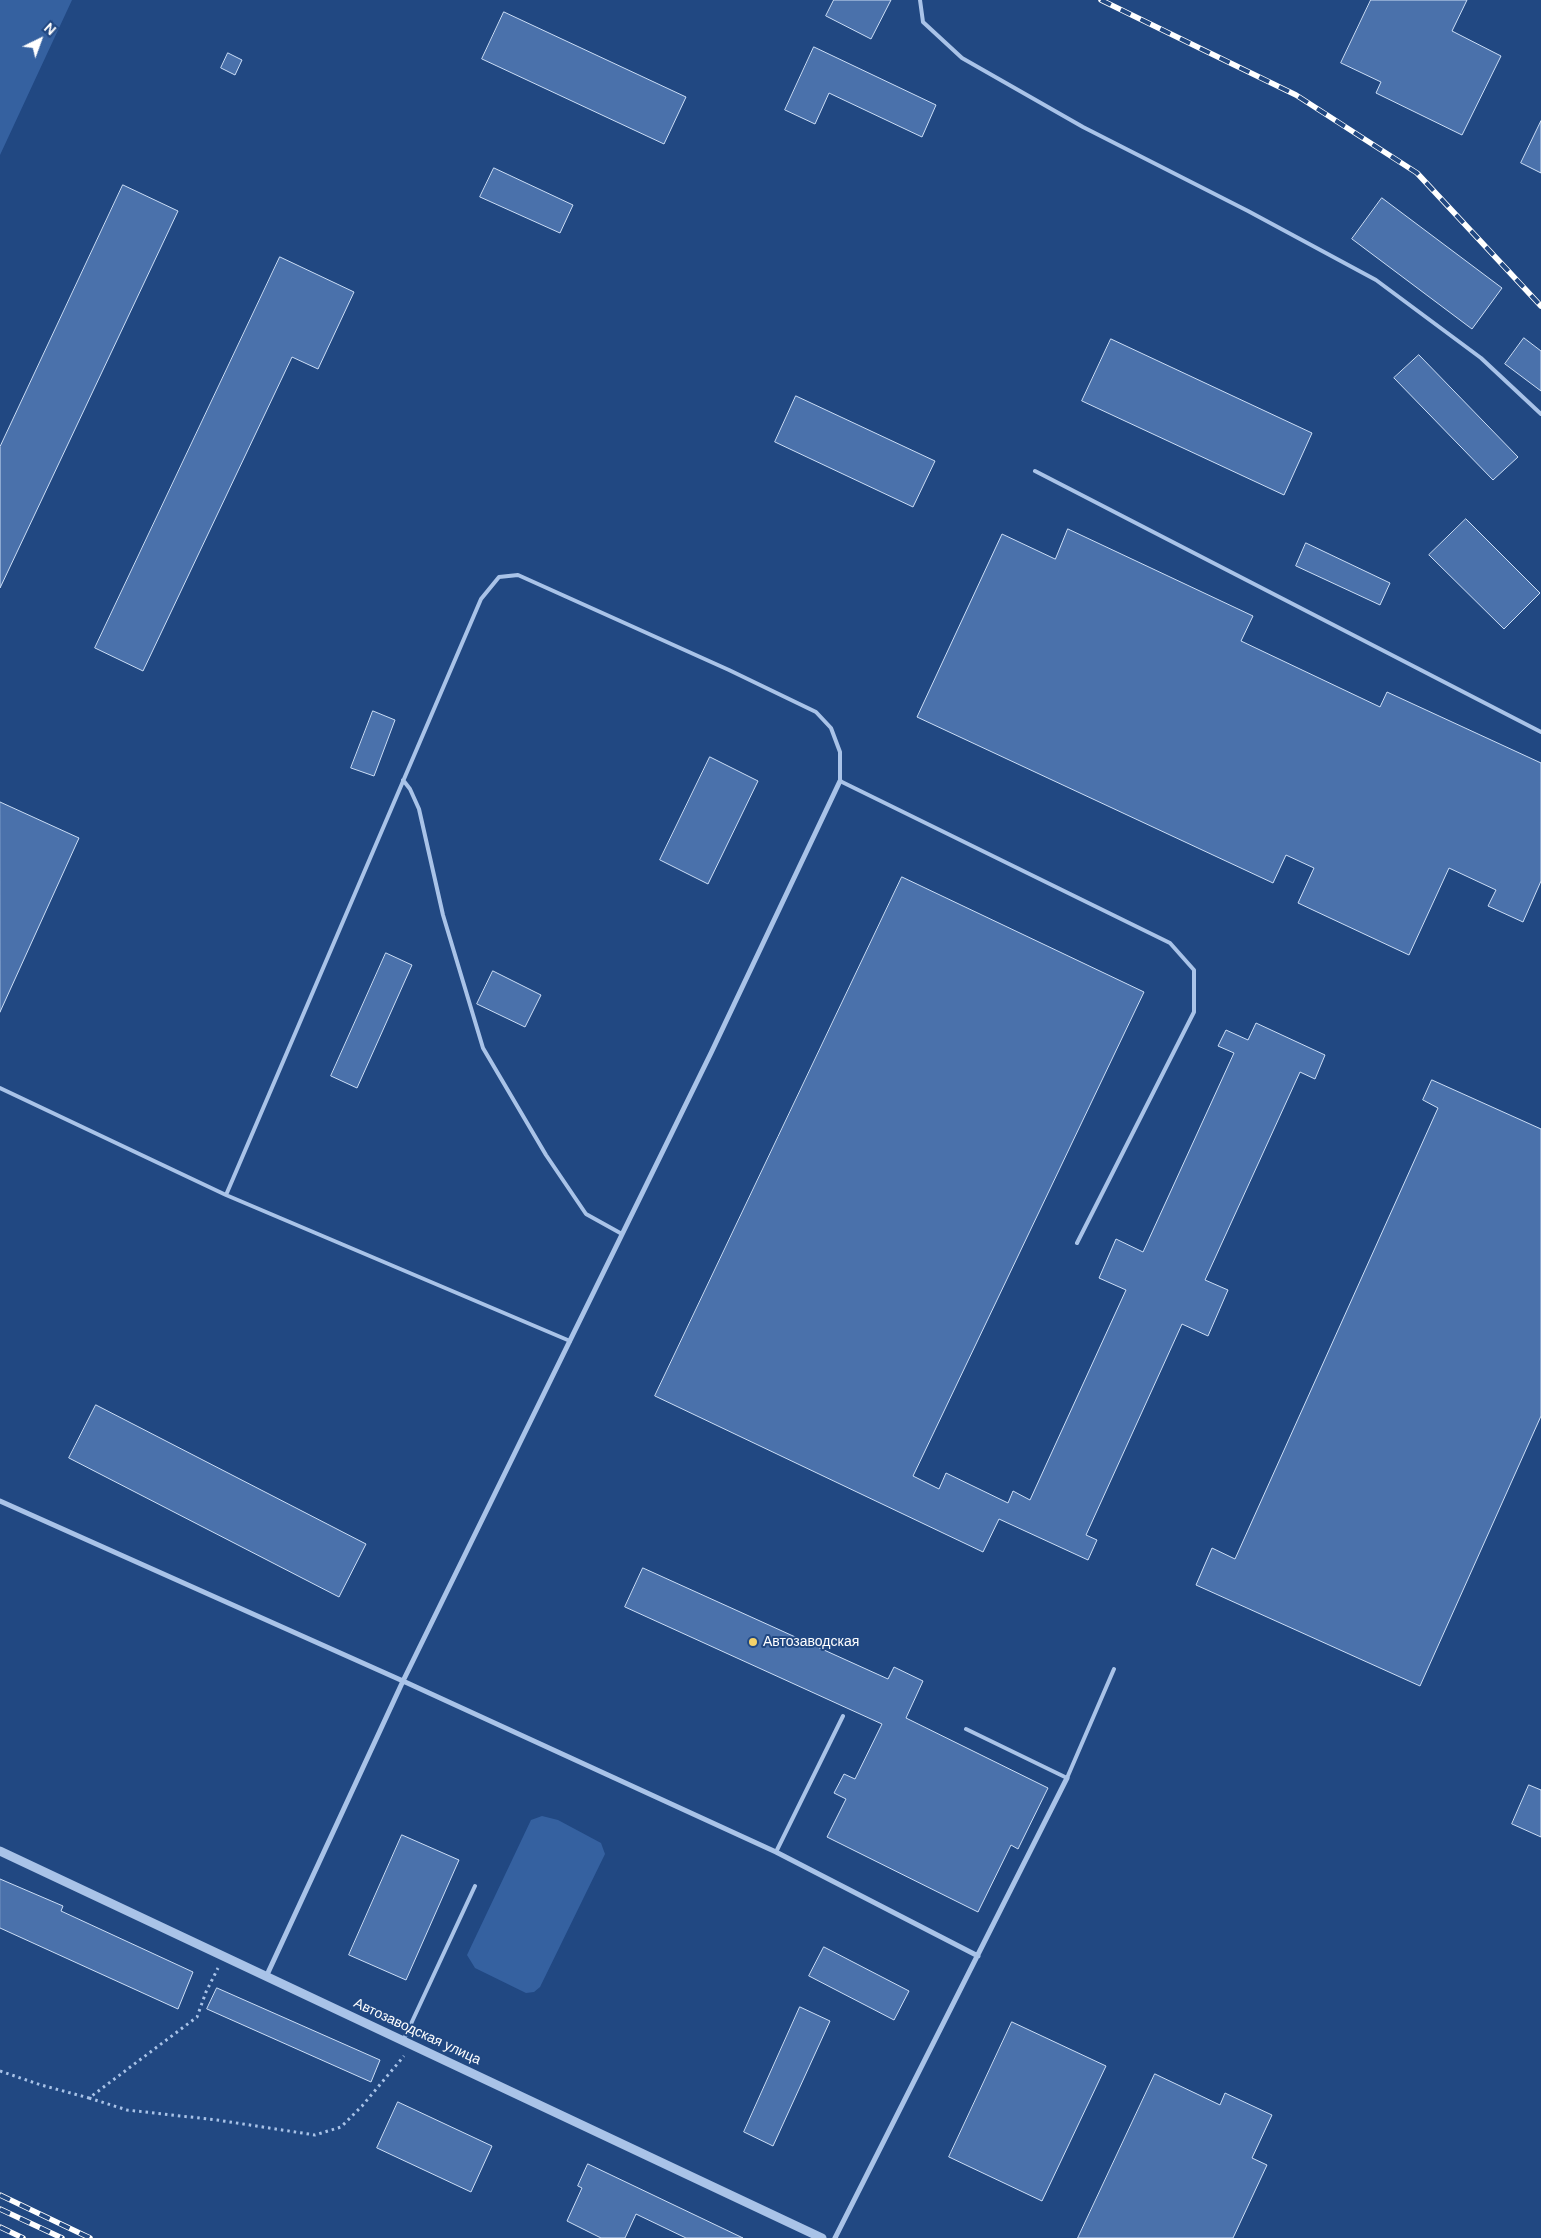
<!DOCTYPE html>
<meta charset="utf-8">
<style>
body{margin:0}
#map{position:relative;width:1541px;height:2238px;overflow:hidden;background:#214882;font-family:"DM Sans",sans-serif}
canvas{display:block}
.north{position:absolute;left:15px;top:15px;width:50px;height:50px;-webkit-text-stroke:4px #214882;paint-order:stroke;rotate:42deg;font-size:14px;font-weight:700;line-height:20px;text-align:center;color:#fff}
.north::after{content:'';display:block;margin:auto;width:18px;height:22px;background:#fff;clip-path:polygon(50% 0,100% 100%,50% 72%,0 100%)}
</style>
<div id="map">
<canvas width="1541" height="2238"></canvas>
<div class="north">N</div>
</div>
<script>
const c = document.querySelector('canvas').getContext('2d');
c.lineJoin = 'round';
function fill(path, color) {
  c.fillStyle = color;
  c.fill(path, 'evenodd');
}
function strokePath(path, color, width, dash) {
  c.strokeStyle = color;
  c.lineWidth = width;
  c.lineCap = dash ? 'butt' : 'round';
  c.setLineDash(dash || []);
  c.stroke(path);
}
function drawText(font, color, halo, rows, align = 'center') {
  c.font = font + ' "DM Sans",sans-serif';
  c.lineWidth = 4;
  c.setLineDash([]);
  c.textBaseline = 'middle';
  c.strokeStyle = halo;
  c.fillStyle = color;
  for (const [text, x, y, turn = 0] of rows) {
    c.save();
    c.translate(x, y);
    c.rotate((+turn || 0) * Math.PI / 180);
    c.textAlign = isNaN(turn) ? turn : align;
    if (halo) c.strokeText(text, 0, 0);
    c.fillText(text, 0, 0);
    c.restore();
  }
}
const green = new Path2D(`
 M0 0H72L0 155Z
 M542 1816 558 1820 601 1843 605 1854 540 1987 534 1992 526 1993 475 1968 467 1955 531 1820Z`);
const building = new Path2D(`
 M834 0H891L871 39 826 16Z
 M1371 0H1467L1452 31 1501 56 1462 135 1376 93 1381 82 1341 63Z
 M504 12 686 97 664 144 482 59Z
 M814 47 936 105 922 137 829 93 815 124 785 110Z
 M228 53 242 60 235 75 221 68Z
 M1541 121V173L1521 163Z
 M494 168 573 205 560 233 480 197Z
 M123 185 178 211 0 588V447Z
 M1382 198 1502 288 1472 329 1352 239Z
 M280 257 354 292 318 369 292 357 143 671 95 648Z
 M1524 338 1541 351V391L1505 364Z
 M1111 339 1312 433 1284 495 1082 401Z
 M1419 355 1518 457 1493 480 1394 378Z
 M796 396 935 461 913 507 775 442Z
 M1466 519 1540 593 1504 629 1429 555Z
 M1068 529 1253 616 1241 641 1380 707 1387 692 1541 763V881L1523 922 1488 906 1496 890 1449 868 1409 955 1298 903 1314 868 1286 855 1273 883 917 717 1002 534 1055 559Z
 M1306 543 1390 583 1380 605 1296 566Z
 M373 711 395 720 374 776 351 768Z
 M710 757 758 781 708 884 660 860Z
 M0 802 79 838 0 1012Z
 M902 877 1144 992 913 1476 939 1489 946 1473 1008 1503 1013 1491 1030 1500 1126 1290 1099 1278 1116 1239 1143 1252 1234 1053 1218 1046 1226 1030 1248 1040 1256 1023 1325 1055 1315 1079 1300 1072 1205 1280 1228 1290 1208 1336 1182 1324 1086 1535 1097 1540 1088 1560 999 1519 983 1552 655 1396Z
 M386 953 412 965 357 1088 331 1076Z
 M493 971 541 995 525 1027 477 1004Z
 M1432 1080 1541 1129V1416L1420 1686 1196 1585 1212 1548 1235 1559 1438 1108 1423 1100Z
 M96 1405 366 1544 339 1597 69 1458Z
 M643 1568 888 1679 894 1667 923 1681 906 1718 1048 1788 1018 1849 1011 1845 978 1912 827 1837 846 1799 834 1793 844 1774 855 1779 882 1724 625 1607Z
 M1529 1785 1541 1790V1837L1512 1824Z
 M402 1835 459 1860 406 1980 349 1955Z
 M0 1879 63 1906 61 1911 193 1972 178 2009 0 1928Z
 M824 1947 909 1991 894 2020 809 1976Z
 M217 1988 380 2060 371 2082 207 2009Z
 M800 2007 830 2021 773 2146 744 2132Z
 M1012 2022 1106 2066 1042 2201 949 2157Z
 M1155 2074 1220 2105 1225 2093 1272 2115 1252 2158 1267 2165 1233 2238H1078Z
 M398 2102 492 2146 471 2192 377 2148Z
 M588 2164 743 2238H686L636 2214 625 2238H601L567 2221 582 2188 578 2186Z`);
const path = new Path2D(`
 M0 2071 41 2085 89 2098 197 2017 206 1992 218 1968
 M89 2098 127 2110 217 2120 315 2135 341 2127 362 2106 404 2056`);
const service = new Path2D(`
 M920 0 923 22 962 58 1083 127 1248 211 1376 280 1481 358 1541 414
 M1035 471 1541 732
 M403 780 410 789 419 809 443 915 483 1048 546 1155 586 1214 622 1234
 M0 1088 226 1195 570 1341
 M226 1195 481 599 499 577 518 575 729 670 816 712 831 728 840 752V781L1170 943 1194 970V1012L1077 1243
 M966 1729 1067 1778 1114 1669
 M776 1852 843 1716
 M403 2041 475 1886`);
const minor = new Path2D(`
 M0 1501 403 1681 776 1852 978 1956
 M266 1977 403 1681 711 1053 840 781
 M835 2238 1067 1778`);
const tertiary = new Path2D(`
 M0 1851 822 2238`);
const rail = new Path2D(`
 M1101 0 1296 95 1417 173 1541 306
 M0 2195 90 2238
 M0 2209 62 2238
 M0 2227 23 2238`);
const markers = [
 [753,1642,5,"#f4d26a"]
];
const poiNames = [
 ["Автозаводская",763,1642]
];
const streetNames = [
 ["Автозаводская улица",417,2032,25]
];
fill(green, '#3561a0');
fill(building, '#4a71ab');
strokePath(building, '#ccdef6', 1);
strokePath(path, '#a9c3e8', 3, [2.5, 4]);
strokePath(service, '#a9c3e8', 4);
strokePath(minor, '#a9c3e8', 5);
strokePath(tertiary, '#a9c3e8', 9);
strokePath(rail, '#fff', 5.5);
strokePath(rail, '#214882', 4, [11]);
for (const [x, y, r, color] of markers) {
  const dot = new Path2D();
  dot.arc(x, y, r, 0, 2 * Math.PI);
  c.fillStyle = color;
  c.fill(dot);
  strokePath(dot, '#214882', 2);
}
drawText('14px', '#fff', '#214882', poiNames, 'left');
drawText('14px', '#fff', '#214882', streetNames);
</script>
